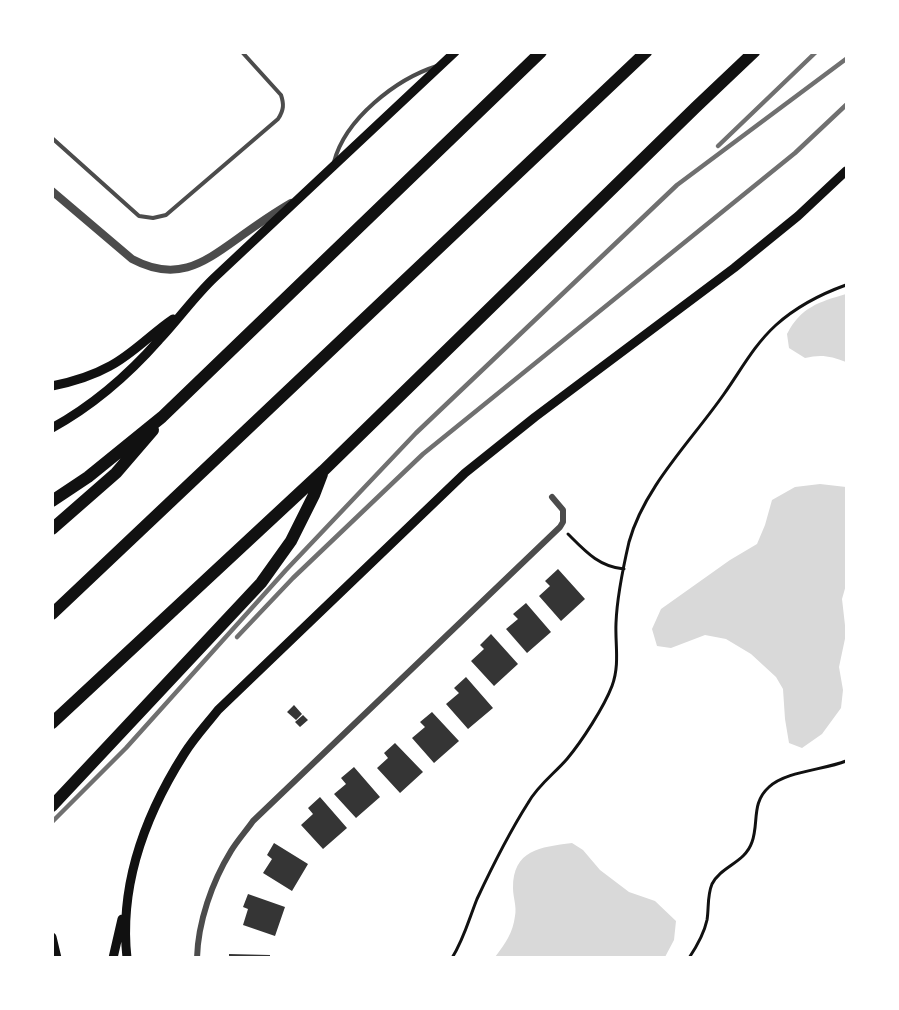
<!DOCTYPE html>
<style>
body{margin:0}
#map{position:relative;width:899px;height:1010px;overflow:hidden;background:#fff;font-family:"Golos Text",sans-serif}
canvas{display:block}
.frame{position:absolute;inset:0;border:54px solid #fff;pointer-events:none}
</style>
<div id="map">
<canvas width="899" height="1010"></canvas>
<div class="frame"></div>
</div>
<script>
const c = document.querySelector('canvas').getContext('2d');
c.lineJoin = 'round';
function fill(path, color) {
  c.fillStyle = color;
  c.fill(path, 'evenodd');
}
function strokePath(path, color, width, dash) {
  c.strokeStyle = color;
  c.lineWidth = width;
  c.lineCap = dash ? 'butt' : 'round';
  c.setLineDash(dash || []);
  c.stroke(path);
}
const water = new Path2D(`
 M846 294V362C831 356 821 354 805 358L789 348 787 334C801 307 819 302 846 294Z
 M820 484 846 487V585L842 599 846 634 839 667 843 690 841 708 822 734 802 748 789 743 785 719 783 689 776 677 751 654 726 639 705 635 671 648 657 646 652 629 661 609 730 560 757 544 765 525 772 500 795 487Z
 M572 843 583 850 600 870 629 892 655 901 676 921 674 940 665 957H495C505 944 513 933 515 916 517 907 513 897 513 888 513 850 540 847 572 843Z`);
const building = new Path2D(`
 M558 569 585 599 561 621 539 596 550 586 545 581Z
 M526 603 551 632 527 653 506 629 518 619 513 614Z
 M491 634 518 664 494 686 471 661 484 649 480 645Z
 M466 677 493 708 468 729 446 704 459 693 454 688Z
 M294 705 302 714 296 720 287 712Z
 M432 712 459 741 434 763 412 738 425 727 420 722Z
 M303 715 308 720 300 727 295 722Z
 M395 743 423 772 400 793 377 768 388 758 384 753Z
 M354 767 380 797 356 818 334 794 346 784 341 778Z
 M320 797 347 828 323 849 301 825 313 814 308 808Z
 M274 843 308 864 292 891 263 873 272 859 267 855Z
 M248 894 285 907 275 936 243 925 248 909 243 907Z
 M229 954 270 955V958H229Z`);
const path = new Path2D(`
 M568 534C585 551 599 567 624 569
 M452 958C464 939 469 919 477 899 492 867 509 833 528 803 538 785 554 774 567 759 582 741 604 707 612 686 620 665 615 644 616 623 617 596 623 568 629 542 644 487 692 440 724 394 741 370 754 345 776 325 796 307 821 294 846 285
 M689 958C697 946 704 934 707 920 709 908 707 896 712 884 721 866 745 863 752 842 759 823 751 803 769 787 786 771 824 770 846 761`);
const service = new Path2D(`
 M52 138 139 216 153 218 166 215 278 119C284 110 284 104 281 95L242 52
 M334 162C345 119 396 79 437 66`);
const minor = new Path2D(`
 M197 958C198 922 212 882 231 851 237 841 246 831 253 821L560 527 563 522V510L552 497`);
const tertiary = new Path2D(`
 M52 191 132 259C175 282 201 265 237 239 255 226 272 214 291 203`);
const secondary = new Path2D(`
 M52 386C72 382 92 376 110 366 133 354 152 333 173 319
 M52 428C92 406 129 374 159 340 178 320 194 297 214 278L455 52
 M52 937 57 958
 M113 958 122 919
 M127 958C119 885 146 814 184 754 194 738 207 724 218 710L465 473 535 417 734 268 798 216 846 171`);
const motorway = new Path2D(`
 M52 501 88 477 162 417 541 52
 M52 529 116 473 153 430
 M52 614 646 52
 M52 723 323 471 696 107 754 52
 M52 806 261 583 291 541 314 495 322 474`);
const rail = new Path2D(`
 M718 146 816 52
 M237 637 293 578 423 454 795 153 846 105
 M52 822 126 748 286 570 416 433 677 185 846 59`);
fill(water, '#d9d9d9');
fill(building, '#353535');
strokePath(path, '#111', 3);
strokePath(service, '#4c4c4c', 4);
strokePath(minor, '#4c4c4c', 6);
strokePath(tertiary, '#4c4c4c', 8);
strokePath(secondary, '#111', 9);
strokePath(motorway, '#111', 12);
strokePath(rail, '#707070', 4.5);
</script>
